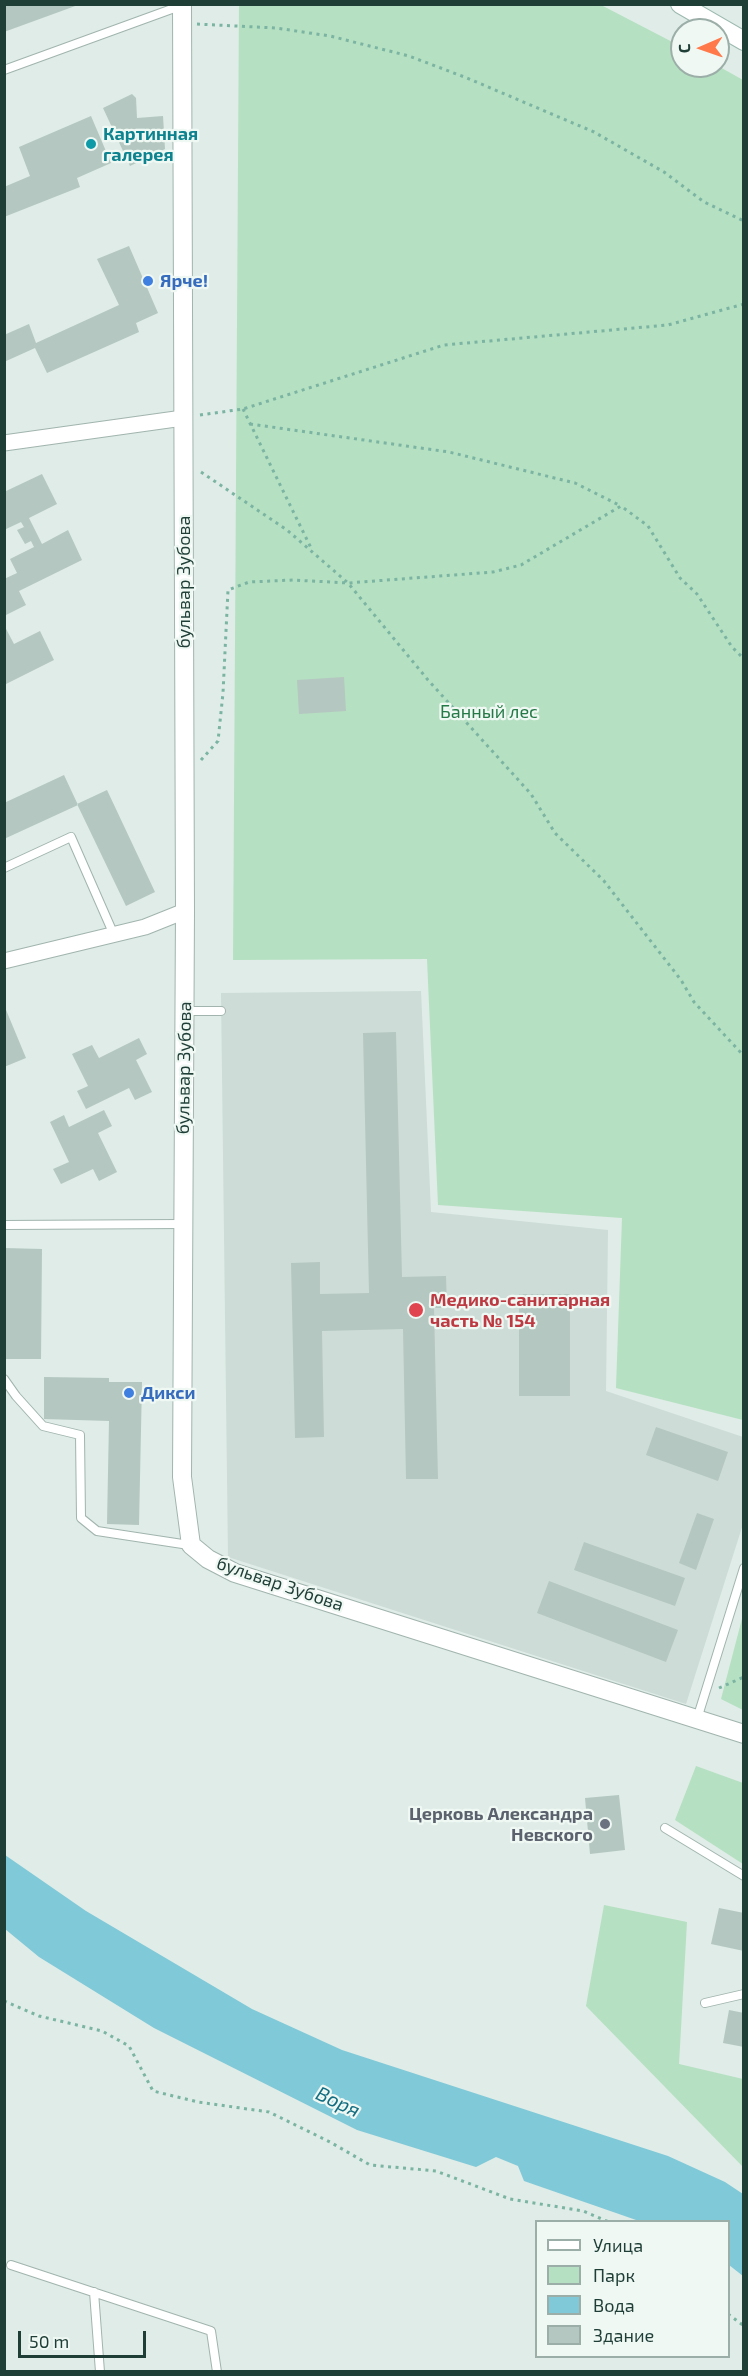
<!DOCTYPE html>
<meta charset="utf-8">
<style>
body{margin:0}
#map{position:relative;width:748px;height:2376px;overflow:hidden;background:#dfece7;font-family:"Exo 2",sans-serif}
canvas{display:block}
.frame{position:absolute;inset:0;border:6px solid #1e3e36;pointer-events:none}
.legend{position:absolute;left:535px;top:2220px;width:195px;height:138px;box-sizing:border-box;background:#f0f8f4;border:2px solid #9caea8;margin:0;padding:8px 10px;list-style:none;font-size:18px;color:#1e3e36}
.legend li{display:flex;align-items:center;gap:12px;height:30px}
.legend b{width:30px;border:2px solid #9caea8}
.north{position:absolute;left:670px;top:18px;width:60px;height:60px;box-sizing:border-box;background:#f0f8f4;border:2px solid #9caea8;border-radius:50%;rotate:268deg;font-size:16px;font-weight:700;line-height:24px;text-align:center;color:#1e3e36}
.north::after{content:'';display:block;margin:auto;width:21px;height:27px;background:#ff794a;clip-path:polygon(50% 0,100% 100%,50% 72%,0 100%)}
.scale{position:absolute;left:18px;top:2331px;width:128px;height:27px;box-sizing:border-box;border:3px solid #1e3e36;border-top:0;padding-left:8px;font-size:18px;line-height:21px;white-space:nowrap;color:#1e3e36;-webkit-text-stroke:4px #f0f8f4;paint-order:stroke}
</style>
<div id="map">
<canvas width="748" height="2376"></canvas>
<div class="frame"></div>
<ul class="legend">
<li><b style="height:8px;background:#fff"></b>Улица</li>
<li><b style="height:16px;background:#b5e0c1"></b>Парк</li>
<li><b style="height:16px;background:#80c9d8"></b>Вода</li>
<li><b style="height:16px;background:#b4c7c0"></b>Здание</li>
</ul>
<div class="north">С</div>
<div class="scale">50 m</div>
</div>
<script>
const c = document.querySelector('canvas').getContext('2d');
c.lineJoin = 'round';
function fill(path, color) {
  c.fillStyle = color;
  c.fill(path, 'evenodd');
}
function strokePath(path, color, width, dash) {
  c.strokeStyle = color;
  c.lineWidth = width;
  c.lineCap = dash ? 'butt' : 'round';
  c.setLineDash(dash || []);
  c.stroke(path);
}
function drawText(font, color, halo, rows, align = 'center') {
  c.font = font + ' "Exo 2",sans-serif';
  c.lineWidth = 4.5;
  c.setLineDash([]);
  c.textBaseline = 'middle';
  c.strokeStyle = halo;
  c.fillStyle = color;
  for (const [text, x, y, turn = 0] of rows) {
    c.save();
    c.translate(x, y);
    c.rotate((+turn || 0) * Math.PI / 180);
    c.textAlign = isNaN(turn) ? turn : align;
    if (halo) c.strokeText(text, 0, 0);
    c.fillText(text, 0, 0);
    c.restore();
  }
}
const built = new Path2D(`
 M421 991 431 1212 608 1230 606 1391 743 1437V1524L686 1704 228 1557 221 993Z`);
const green = new Path2D(`
 M239 5H601L682 47V66H718L743 80V1420L616 1388 622 1218 438 1205 427 959 233 960Z
 M743 1615V1710L721 1699Z
 M696 1766 743 1783V1864L675 1820Z
 M604 1905 687 1922 679 2064 743 2079V2167L586 2006Z`);
const water = new Path2D(`
 M5 1855 86 1911 252 2009 342 2050 668 2156 725 2182 743 2194V2276L729 2265 728 2222 639 2221 524 2181 518 2166 496 2157 476 2167 357 2130 154 2028 39 1957 5 1929Z`);
const building = new Path2D(`
 M4 4H78V5L4 32Z
 M132 94 136 98 137 118 163 116 165 149 130 166 103 108Z
 M91 116 111 163 77 178 80 187 4 217V187L30 176 19 147Z
 M129 246 158 313 136 323 139 332 47 373 35 348 4 362V335L29 324 36 343 119 305 97 259Z
 M42 474 57 504 29 518 42 544 68 530 82 560 19 591 26 605 4 616V579L17 573 10 559 34 547 31 541 25 544 17 530 24 527 21 522 4 530V492Z
 M4 625 14 644 40 631 54 660 4 685Z
 M344 677 346 711 299 714 297 680Z
 M64 775 78 805 4 839V803Z
 M107 790 155 892 126 906 77 804Z
 M4 1005 26 1058 4 1067Z
 M396 1032 402 1277 446 1276 447 1308H434L438 1479H406L403 1329 322 1331 324 1437 295 1438 291 1263 320 1262V1294L369 1293 363 1033Z
 M139 1038 147 1054 136 1060 152 1092 135 1100 129 1088 86 1109 77 1091 88 1086 72 1054 92 1045 99 1058Z
 M104 1110 112 1126 98 1133 117 1172 99 1181 93 1169 61 1184 53 1169 69 1162 50 1122 64 1115 69 1127Z
 M4 1248 42 1249 41 1359H4Z
 M519 1294H570V1396H519Z
 M44 1377 109 1378V1382H142L139 1525 107 1524 109 1421 44 1419Z
 M656 1427 728 1452 718 1481 646 1455Z
 M697 1513 714 1519 696 1570 679 1563Z
 M584 1542 685 1578 675 1606 574 1570Z
 M549 1581 678 1630 666 1662 537 1613Z
 M619 1795 625 1850 590 1854 585 1798Z
 M719 1908 744 1913V1951L711 1944Z
 M729 2010 744 2013V2047L723 2043Z`);
const path = new Path2D(`
 M197 24 276 28 330 36 409 56 467 78 594 132 664 172 704 202 744 221
 M243 409 312 550
 M200 415 243 409 444 345 668 325 744 304
 M250 424 449 452 575 483 621 506
 M201 472 287 530 348 583 428 680 531 794 555 833 604 881 681 980 694 1002 744 1056
 M201 760 218 741 223 693 228 590 249 582 293 580 348 583 493 572 521 565 621 506 648 526 680 578 697 594 732 647 744 659
 M719 1688 744 1677
 M4 2001 39 2016 102 2031 129 2046 153 2091 198 2102 269 2112 330 2142 370 2165 436 2171 510 2199 583 2211 609 2222
 M728 2314 744 2326`);
const service = new Path2D(`
 M4 70 180 6
 M4 868 71 837 114 935
 M186 1011H221
 M4 1225 182 1224
 M4 1379 16 1396 43 1426 80 1435 81 1518 97 1531 189 1545
 M697 1719 744 1568
 M665 1828 744 1876
 M705 2003 744 1994
 M11 2265 211 2331 217 2372
 M94 2292 100 2372`);
const minor = new Path2D(`
 M4 443 183 418
 M4 961 145 927 185 911`);
const tertiary = new Path2D(`
 M182 4 185 911 182 1477 191 1545 208 1559 235 1573 744 1734`);
const secondary = new Path2D(`
 M680 4 744 41`);
const markers = [
 [91,144,6,"#0f9aa8"],
 [148,281,6,"#3f7fe0"],
 [416,1310,8,"#e0444e"],
 [129,1393,6,"#3f7fe0"],
 [605,1824,6,"#6b7280"]
];
const cultureNames = [
 ["Картинная",103,134],
 ["галерея",103,155]
];
const shopNames = [
 ["Ярче!",160,281],
 ["Дикси",141,1393]
];
const streetNames = [
 ["бульвар Зубова",184,582,-90],
 ["бульвар Зубова",184,1068,-89],
 ["бульвар Зубова",280,1584,19]
];
const parkNames = [
 ["Банный лес",489,712]
];
const healthNames = [
 ["Медико-санитарная",430,1300],
 ["часть № 154",430,1321]
];
const worshipNames = [
 ["Церковь Александра",593,1814],
 ["Невского",593,1835]
];
const waterNames = [
 ["Воря",338,2102,25]
];
fill(built, '#cddcd6');
fill(green, '#b5e0c1');
fill(water, '#80c9d8');
fill(building, '#b4c7c0');
strokePath(service, '#a1b4ae', 10);
strokePath(minor, '#a1b4ae', 17);
strokePath(tertiary, '#a1b4ae', 20);
strokePath(secondary, '#9cb9af', 20);
strokePath(path, '#7cb4a3', 3, [3, 4.5]);
strokePath(service, '#fff', 8);
strokePath(minor, '#fff', 15);
strokePath(tertiary, '#fff', 18);
strokePath(secondary, '#fff', 18);
for (const [x, y, r, color] of markers) {
  const dot = new Path2D();
  dot.arc(x, y, r, 0, 2 * Math.PI);
  c.fillStyle = color;
  c.fill(dot);
  strokePath(dot, '#f0f8f4', 2);
}
drawText('bold 18px', '#0d838f', '#f0f8f4', cultureNames, 'left');
drawText('bold 18px', '#366cbe', '#f0f8f4', shopNames, 'left');
drawText('18px', '#1e3e36', '#f0f8f4', streetNames);
drawText('18px', '#247a46', '#f0f8f4', parkNames);
drawText('bold 18px', '#be3a42', '#f0f8f4', healthNames, 'left');
drawText('bold 18px', '#5b616d', '#f0f8f4', worshipNames, 'right');
drawText('italic 20px', '#126d81', '#f0f8f4', waterNames);
</script>
